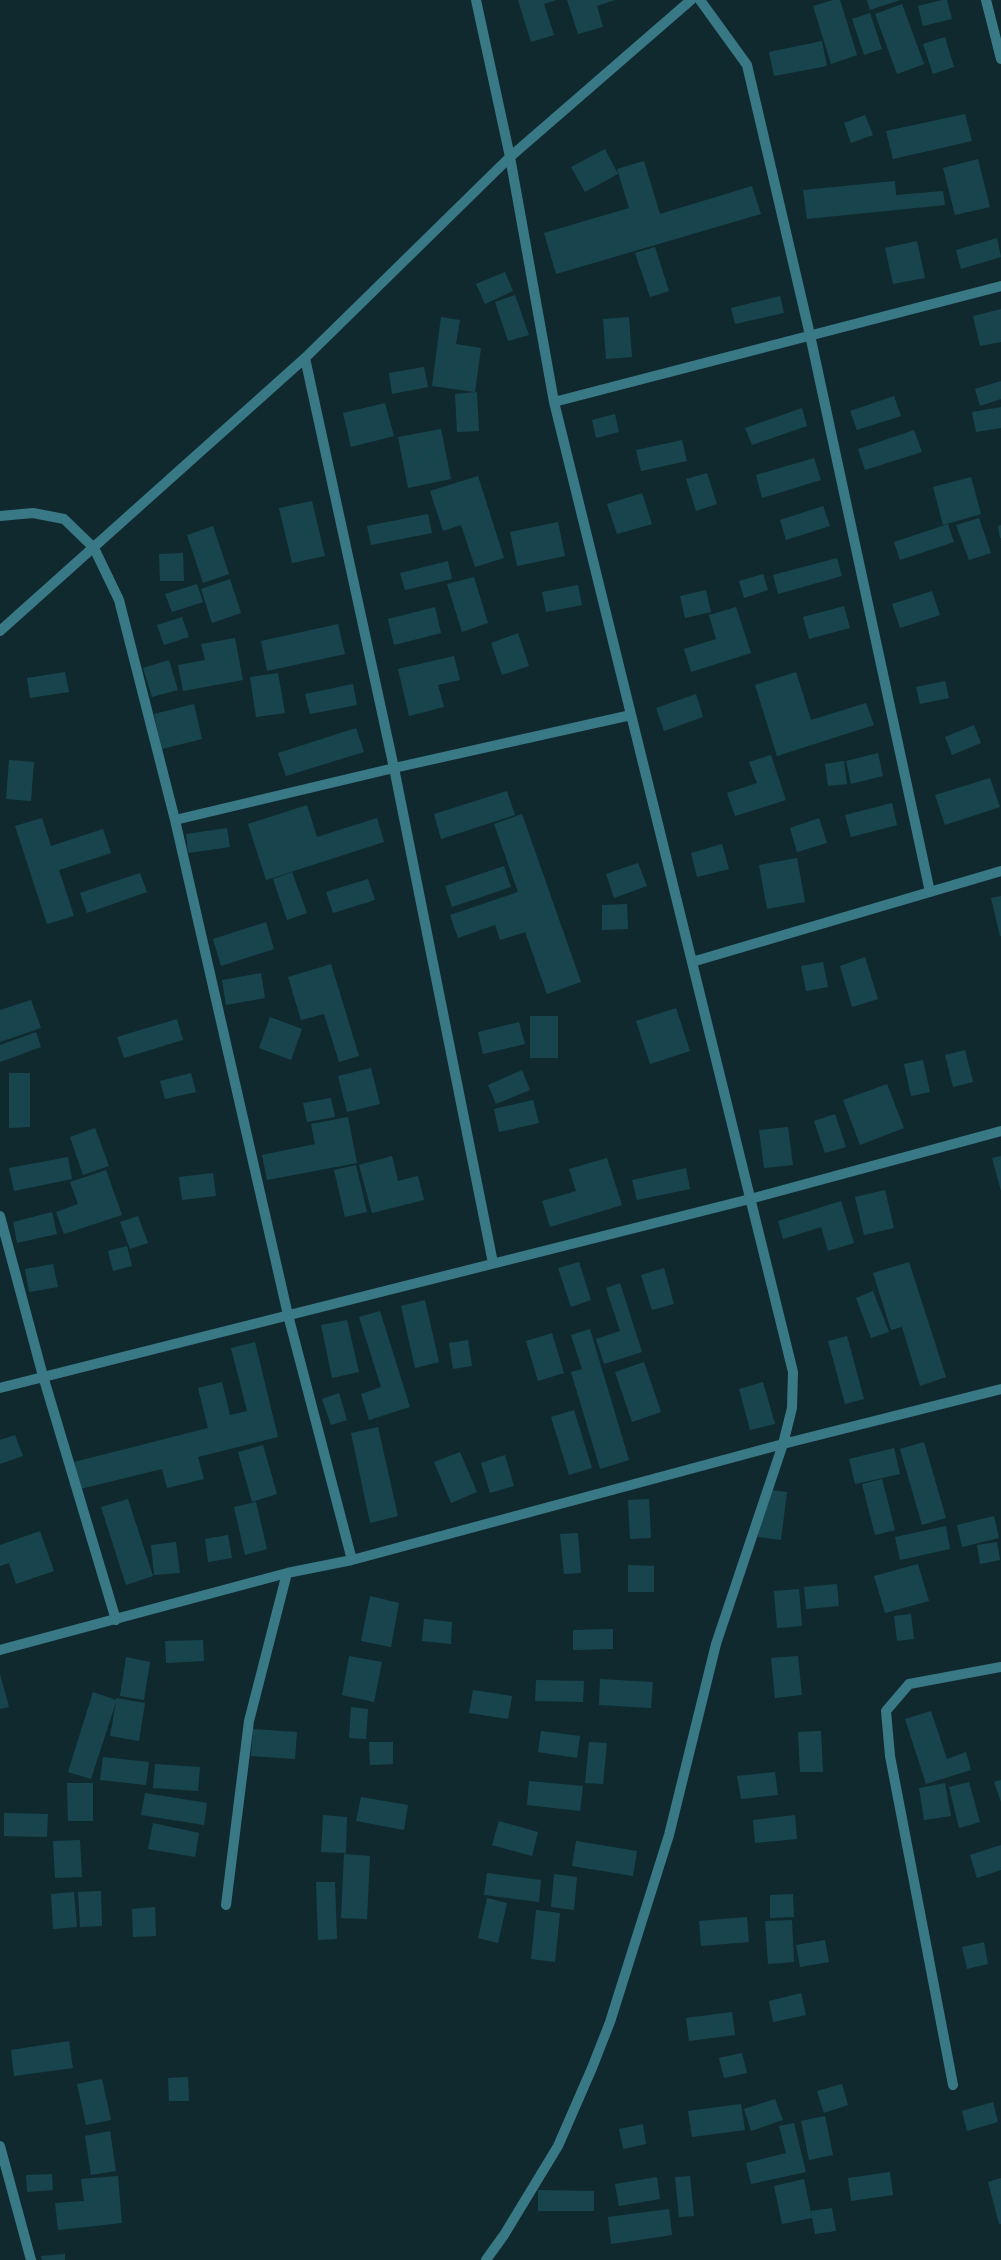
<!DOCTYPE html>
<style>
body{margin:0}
canvas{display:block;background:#0f292f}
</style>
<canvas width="1001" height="2260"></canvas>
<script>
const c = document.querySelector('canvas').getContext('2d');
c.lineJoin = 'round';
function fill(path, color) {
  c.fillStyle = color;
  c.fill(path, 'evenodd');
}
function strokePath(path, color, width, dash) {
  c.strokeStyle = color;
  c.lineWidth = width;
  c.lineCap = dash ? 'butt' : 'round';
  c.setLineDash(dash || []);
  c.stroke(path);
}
const building = new Path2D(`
 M518 0H556L544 4 554 35 531 42Z
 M567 0H615L597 6 603 27 578 34Z
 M833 0H840L857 55 831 64 813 6Z
 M867 0H900L870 10Z
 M942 0H947L952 19 923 26 918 6Z
 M902 4 924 64 897 74 875 14Z
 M870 13 882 49 864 55 852 19Z
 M945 37 954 67 933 74 923 44Z
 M822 41 827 66 774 76 769 52Z
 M965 114 972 141 893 159 886 131Z
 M865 115 873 135 851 143 844 123Z
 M605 149 618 174 585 192 571 167Z
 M978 159 990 207 955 215 943 168Z
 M644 161 660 214 752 186 761 214 556 274 544 233 629 208 617 169Z
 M895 181 896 195 943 191 945 205 807 219 803 190Z
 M997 238 1001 257 961 269 956 250Z
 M917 241 925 278 893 284 885 248Z
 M655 247 669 291 650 297 635 253Z
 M505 272 513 291 485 304 476 284Z
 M515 295 529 335 508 341 495 302Z
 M780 296 784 313 735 324 731 308Z
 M1001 309V342L980 346 973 316Z
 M441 317 460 320 456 344 481 348 475 392 432 386Z
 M629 317 632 357 606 359 603 319Z
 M424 367 428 387 392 394 389 373Z
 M1001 381V399L980 406 975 389Z
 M477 392 479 431 457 432 455 394Z
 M894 396 901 416 857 430 850 411Z
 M385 403 394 436 351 447 343 413Z
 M1001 407V428L976 432 972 412Z
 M802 408 807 426 752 445 745 428Z
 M615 414 619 432 596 438 592 420Z
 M441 429 451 479 408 488 398 437Z
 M914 430 922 452 865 470 858 449Z
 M682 440 687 461 641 471 636 450Z
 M814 458 821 480 762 498 756 475Z
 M707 473 717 504 696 511 686 479Z
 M478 476 504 558 475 567 461 525 443 531 430 491Z
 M971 477 981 514 943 525 933 487Z
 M642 493 652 524 617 534 607 504Z
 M312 501 325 556 292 563 279 508Z
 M823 506 830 526 786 540 780 520Z
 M428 514 432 533 371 545 367 526Z
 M979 518 991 553 969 560 956 525Z
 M558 522 565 556 517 566 510 532Z
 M948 524 954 542 900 560 894 542Z
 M1001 525V538H1000L998 526Z
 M213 526 229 574 203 583 187 535Z
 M183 553 184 581H160L159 554Z
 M837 558 842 576 778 594 773 575Z
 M448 561 452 579 405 590 400 573Z
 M763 574 768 590 744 598 739 581Z
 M474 577 488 623 462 632 447 584Z
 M230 579 241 613 212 623 201 589Z
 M197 584 203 602 172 612 165 594Z
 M578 585 582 605 546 612 542 592Z
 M706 590 711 612 685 618 680 596Z
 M932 591 940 615 900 628 892 604Z
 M844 606 850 628 809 639 803 617Z
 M435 607 441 633 394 645 388 619Z
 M736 607 751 653 691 672 684 649 716 639 709 615Z
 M182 617 189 637 164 645 157 625Z
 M338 624 345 654 267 671 261 641Z
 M518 633 529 666 502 675 491 643Z
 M235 638 243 680 183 691 178 665 205 660 201 644Z
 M454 656 460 680 438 685 444 707 409 716 398 669Z
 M169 660 178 690 152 697 143 668Z
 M65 672 69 692 30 698 27 678Z
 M796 672 811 720 866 703 874 725 777 756 755 685Z
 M278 673 285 713 256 717 250 677Z
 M945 681 949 698 920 704 916 687Z
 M353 684 357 705 310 714 305 694Z
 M696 694 703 717 664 731 656 708Z
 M194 704 202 739 162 749 154 714Z
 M974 725 981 743 952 755 945 737Z
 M356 728 364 752 286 776 278 753Z
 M878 753 883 776 851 784 846 761Z
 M771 755 786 800 735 816 727 793 757 783 749 762Z
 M9 760 34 762 31 801 6 799Z
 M844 761 847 784 828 786 825 764Z
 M990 778 1000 807 945 825 935 795Z
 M507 791 515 815 441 839 434 814Z
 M892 803 897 825 851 837 845 815Z
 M307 805 317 837 377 818 384 842 266 880 248 824Z
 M522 814 581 982 547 994 525 932 500 940 495 925 458 938 450 915 518 892 494 824Z
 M42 818 51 846 103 829 111 853 59 870 74 916 47 924 15 826Z
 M819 818 827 843 797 852 790 828Z
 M227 828 230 847 188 853 186 834Z
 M722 844 729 869 697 877 691 853Z
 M797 858 805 902 767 909 759 865Z
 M638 863 647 886 614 898 606 874Z
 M504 866 511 887 452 907 445 886Z
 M292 872 307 913 287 920 273 879Z
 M140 873 147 892 87 913 80 893Z
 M368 879 375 900 333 913 326 892Z
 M1001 896V936H1000L991 898Z
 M627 904 628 929 602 930V905Z
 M266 922 274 949 221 966 213 939Z
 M865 957 878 999 852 1007 840 966Z
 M823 962 828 987 806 991 801 966Z
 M331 964 359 1056 339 1062 324 1014 301 1020 288 977Z
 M261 973 265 998 226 1005 222 980Z
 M31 1000 41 1028 0 1042V1010Z
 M676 1008 690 1051 650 1064 636 1021Z
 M530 1016H558V1058H530Z
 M270 1017 302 1029 291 1060 259 1048Z
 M177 1019 183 1040 124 1058 117 1037Z
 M519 1022 525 1044 483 1054 478 1032Z
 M36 1032 41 1047 0 1062V1045Z
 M965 1050 973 1082 953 1087 945 1055Z
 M923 1060 930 1092 911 1096 904 1064Z
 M371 1068 380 1104 347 1112 338 1076Z
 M522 1070 530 1090 496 1104 488 1085Z
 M9 1073H30V1127L9 1128Z
 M191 1073 196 1092 165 1099 160 1081Z
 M887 1084 904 1128 860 1145 843 1100Z
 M331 1098 335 1117 307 1122 303 1103Z
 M533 1100 539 1123 499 1132 494 1109Z
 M835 1114 846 1147 825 1153 814 1121Z
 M348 1117 357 1163 267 1180 262 1155 315 1144 311 1124Z
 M788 1127 793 1165 764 1168 759 1130Z
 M95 1128 109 1166 83 1175 70 1137Z
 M392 1156 398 1181 418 1176 424 1200 372 1213 359 1165Z
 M1001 1156V1191L992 1158Z
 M68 1157 72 1179 14 1191 9 1168Z
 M607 1158 622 1205 550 1227 542 1201 576 1191 569 1169Z
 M356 1165 367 1212 345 1217 334 1170Z
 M686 1168 690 1189 637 1200 632 1180Z
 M106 1170 122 1215 64 1234 56 1212 78 1204 70 1182Z
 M213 1173 216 1196 182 1200 179 1177Z
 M885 1190 894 1228 864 1235 855 1197Z
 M841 1201 854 1243 828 1251 821 1227 783 1239 778 1221Z
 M52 1212 57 1234 17 1243 13 1222Z
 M138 1216 148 1243 130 1249 120 1222Z
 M127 1246 132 1266 113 1271 108 1251Z
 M579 1262 591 1300 571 1307 558 1268Z
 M909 1262 946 1377 920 1386 902 1327 891 1330 873 1273Z
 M53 1264 58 1287 29 1292 25 1269Z
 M664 1268 674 1304 652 1310 641 1275Z
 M620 1283 642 1352 604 1364 596 1339 620 1331 606 1288Z
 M873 1291 889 1332 871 1338 856 1298Z
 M425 1300 439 1362 415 1368 401 1306Z
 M380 1311 410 1407 369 1420 361 1394 381 1387 359 1317Z
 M347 1320 359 1372 332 1378 321 1325Z
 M590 1329 629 1460 600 1469 571 1372 582 1369 571 1335Z
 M552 1333 564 1373 538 1381 526 1341Z
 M847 1336 864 1399 845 1404 828 1341Z
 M468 1340 472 1366 453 1369 449 1343Z
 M255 1342 278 1437 198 1457 204 1479 167 1488 162 1469 80 1489 74 1462 208 1428 198 1388 222 1382 230 1415 247 1411 231 1348Z
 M644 1362 661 1412 632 1422 615 1372Z
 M763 1382 775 1424 750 1430 739 1389Z
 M339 1393 347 1420 331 1425 322 1399Z
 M574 1410 592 1468 569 1475 551 1417Z
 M378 1427 398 1516 370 1523 351 1433Z
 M15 1435 23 1456 0 1464V1440Z
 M924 1442 946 1518 922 1525 900 1449Z
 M263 1445 277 1494 252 1502 238 1452Z
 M894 1448 900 1474 855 1484 849 1459Z
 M460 1452 477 1492 451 1503 434 1462Z
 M505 1455 514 1486 490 1493 481 1463Z
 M882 1479 895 1530 875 1535 862 1484Z
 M763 1489 787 1492 781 1540 758 1537Z
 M128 1499 153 1576 126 1585 101 1507Z
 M649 1499 651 1538 630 1539 628 1500Z
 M256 1502 267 1549 245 1555 234 1507Z
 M994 1516 999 1538 962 1547 957 1525Z
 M946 1526 950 1549 900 1560 895 1537Z
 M40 1531 54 1571 16 1584 9 1563 0 1566V1545Z
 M578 1533 581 1573 564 1574 560 1534Z
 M228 1535 232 1558 208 1562 205 1539Z
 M176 1542 180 1573 154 1575 151 1545Z
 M997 1542 1000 1560 980 1564 977 1545Z
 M918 1564 929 1601 885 1613 874 1576Z
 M628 1565 654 1566V1592H628Z
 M837 1584 839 1606 806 1609 804 1587Z
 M799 1589 802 1626 777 1628 774 1591Z
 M370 1596 399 1603 391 1647 361 1641Z
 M911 1614 914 1639 897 1641 894 1616Z
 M424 1619 452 1622 451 1644 422 1641Z
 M613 1629V1649L573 1650V1630Z
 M203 1640 204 1661 166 1663 165 1641Z
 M349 1656 382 1662 374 1702 342 1695Z
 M798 1656 802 1695 775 1698 771 1658Z
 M126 1657 150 1662 144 1700 120 1696Z
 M0 1674 9 1707 0 1709Z
 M600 1679 653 1682 651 1708 599 1705Z
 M536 1680 584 1681 583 1702 535 1701Z
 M473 1690 512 1696 508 1719 469 1713Z
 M93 1692 116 1700V1698L145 1703 139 1741 110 1736 116 1702 91 1779 68 1772Z
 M351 1707 368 1709 366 1739 349 1738Z
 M931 1711 947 1759 966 1752 971 1770 926 1784 905 1719Z
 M253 1729 297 1732 295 1759 251 1756Z
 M541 1731 580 1736 577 1758 538 1752Z
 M821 1731 823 1772H800L798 1732Z
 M369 1742H393V1764L370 1765Z
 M589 1742 607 1743 603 1784 585 1783Z
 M103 1757 149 1762 146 1785 100 1780Z
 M155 1764 200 1767 198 1791 153 1788Z
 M775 1772 778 1795 741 1799 737 1776Z
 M1001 1780V1802L994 1782Z
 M529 1781 583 1786 580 1811 527 1805Z
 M969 1782 980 1822 959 1828 949 1787Z
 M67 1783H93V1821H68Z
 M945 1783 951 1816 924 1820 919 1788Z
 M145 1793 207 1803 204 1825 141 1815Z
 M361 1797 408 1805 404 1830 356 1821Z
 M4 1813 48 1814 47 1837 4 1836Z
 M323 1815 347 1817 346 1853 321 1852Z
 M795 1815 797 1839 755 1843 753 1820Z
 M499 1821 538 1832 532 1856 492 1845Z
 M153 1823 199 1833 195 1857 148 1849Z
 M80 1840 82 1877 55 1878 53 1841Z
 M576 1841 637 1851 633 1876 572 1866Z
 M1001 1845V1870L977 1878 970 1855Z
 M344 1854 370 1856 367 1919 341 1918Z
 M487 1873 541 1880 539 1902 484 1895Z
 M554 1874 577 1877 574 1910 551 1907Z
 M316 1882H335L337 1939 318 1940Z
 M101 1891 102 1926 80 1927 78 1892Z
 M74 1892 77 1927 53 1929 51 1894Z
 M793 1894 794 1917 770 1918V1895Z
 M487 1898 507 1903 498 1943 478 1938Z
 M155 1907 156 1936 133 1937 132 1909Z
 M536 1910 560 1913 555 1962 531 1959Z
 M747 1917 749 1942 701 1946 699 1921Z
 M792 1920 794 1962 768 1964 765 1921Z
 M825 1940 829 1962 800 1967 796 1945Z
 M984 1942 988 1964 967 1969 962 1947Z
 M801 1993 806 2015 773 2022 769 2001Z
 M732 2012 735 2035 689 2041 686 2018Z
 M69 2041 73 2068 14 2076 11 2050Z
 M742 2053 747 2073 724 2078 719 2058Z
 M188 2077 189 2101H169L168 2078Z
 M102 2079 111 2120 86 2125 77 2084Z
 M842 2084 848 2105 824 2113 817 2091Z
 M775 2099 783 2120 751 2131 744 2109Z
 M993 2102 998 2122 967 2131 962 2111Z
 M741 2104 745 2130 692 2137 688 2111Z
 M825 2116 833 2155 809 2160 801 2121Z
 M794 2123 806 2172 751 2184 746 2163 786 2153 779 2126Z
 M643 2124 646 2144 623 2149 619 2129Z
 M110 2131 116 2171 91 2175 85 2136Z
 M890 2172 893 2195 851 2201 848 2178Z
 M52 2174 53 2190 27 2192 26 2175Z
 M118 2176 122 2223 58 2230 55 2203 84 2201 81 2179Z
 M690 2176 694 2216 679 2217 675 2177Z
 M657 2177 660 2199 619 2206 615 2184Z
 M1001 2178V2224H999L988 2182Z
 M804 2179 812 2218 782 2224 774 2186Z
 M538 2190 594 2191V2211H538Z
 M832 2208 836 2231 815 2234 811 2211Z
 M669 2209 672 2235 611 2244 608 2217Z
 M65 2254V2260H42L41 2256Z`);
const minor = new Path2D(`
 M476 0 510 157 554 402 793 1372 792 1408 783 1444 716 1644 669 1835 610 2022 592 2068 558 2146 504 2235 486 2260
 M700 0 747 65 810 335 930 892
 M986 0 1001 59
 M305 358 394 768 493 1263
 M554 402 1001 286
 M0 516 33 513 64 519 94 548 119 600 175 820 288 1315 352 1560
 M0 631 305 358 510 157 691 0
 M175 820 394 768 631 715
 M692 962 1001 871
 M0 1216 43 1376 116 1620
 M0 1388 750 1199 1001 1131
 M0 1650 287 1573 352 1560 783 1444 1001 1389
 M226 1905 249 1721 287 1573
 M953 2085 890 1756 886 1711 909 1684 1001 1667
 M0 2146 31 2260`);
fill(building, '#18454d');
strokePath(minor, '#397885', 10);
</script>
